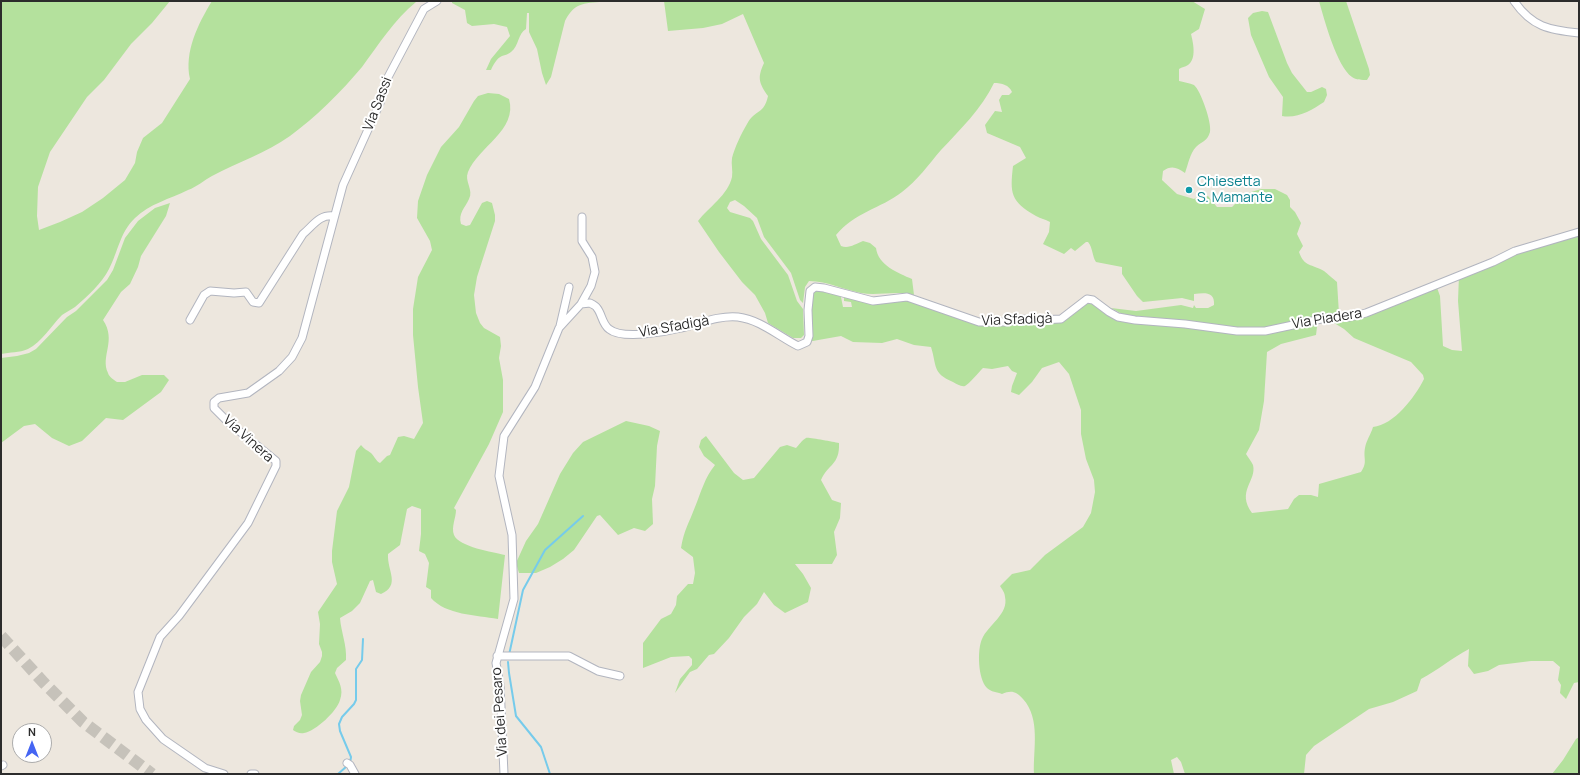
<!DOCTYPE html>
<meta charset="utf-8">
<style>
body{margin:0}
#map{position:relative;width:1580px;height:775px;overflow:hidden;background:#ede7de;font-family:Manrope,sans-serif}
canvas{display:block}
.frame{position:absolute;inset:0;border:2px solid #2c2c2c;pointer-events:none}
.north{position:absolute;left:12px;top:723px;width:40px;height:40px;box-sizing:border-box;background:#fff;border:1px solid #ababab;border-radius:50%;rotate:0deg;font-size:11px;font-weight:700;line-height:16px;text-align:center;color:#2c2c2c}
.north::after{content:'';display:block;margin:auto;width:14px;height:18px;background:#4565f3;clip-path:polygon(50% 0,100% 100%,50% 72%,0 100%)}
</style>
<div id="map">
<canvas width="1580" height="775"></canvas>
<div class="frame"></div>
<div class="north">N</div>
</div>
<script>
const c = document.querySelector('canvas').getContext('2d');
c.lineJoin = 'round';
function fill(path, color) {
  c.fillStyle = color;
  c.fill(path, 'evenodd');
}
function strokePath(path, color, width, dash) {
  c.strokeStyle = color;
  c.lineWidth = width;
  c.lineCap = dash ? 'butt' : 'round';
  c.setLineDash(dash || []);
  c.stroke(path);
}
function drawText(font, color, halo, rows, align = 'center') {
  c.font = font + ' Manrope,sans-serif';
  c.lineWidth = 4;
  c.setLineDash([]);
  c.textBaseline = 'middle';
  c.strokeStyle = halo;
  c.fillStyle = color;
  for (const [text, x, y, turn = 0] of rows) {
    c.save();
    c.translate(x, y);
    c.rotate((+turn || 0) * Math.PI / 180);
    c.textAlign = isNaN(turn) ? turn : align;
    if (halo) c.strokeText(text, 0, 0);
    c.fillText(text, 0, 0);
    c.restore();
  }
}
const green = new Path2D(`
 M1 1H170L152 23 131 44 104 80 87 97 50 152 38 187 37 216 39 230 60 222 82 212 103 198 125 180 135 163 137 152 143 138 162 123 190 79C184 52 198 24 212 1L416 2C394 20 379 44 362 67 341 92 316 117 290 136 266 153 238 162 212 176 204 180 197 187 188 190 170 199 149 204 135 218 120 232 118 252 109 269 102 283 87 297 75 307 71 310 66 312 62 315 51 326 42 342 28 349 19 353 10 352 1 354Z
 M452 1H623C611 2 587 1 578 6 572 9 568 15 565 21L551 77 546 85 542 73 537 49 529 32V13H527L526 29C518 33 519 46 511 52 509 54 505 55 502 56 497 58 493 65 491 70H486L491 59 510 36 507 27 494 24 472 26 467 23 465 10 452 3Z
 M664 1H1192L1205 9 1199 29 1191 34C1193 42 1197 59 1188 65 1185 67 1182 67 1179 69V81C1183 82 1190 83 1194 85 1201 91 1212 123 1210 132 1207 142 1202 141 1196 147 1190 153 1188 165 1185 173 1177 167 1171 165 1163 171L1162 180 1177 194 1194 199 1200 195 1206 197 1208 196 1217 207H1232L1245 194 1261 189H1275L1287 195 1290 200V207L1295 212 1301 223 1297 234 1303 246 1299 252C1304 267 1312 264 1324 271 1328 274 1332 278 1337 282L1339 314H1327L1264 328H1245L1181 320 1124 315 1111 308 1136 311 1181 305 1193 308 1194 305 1196 308H1208L1214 305C1215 291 1204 293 1194 294V301L1182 298 1143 302 1137 296 1122 274V267L1096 262C1092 256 1093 248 1088 242H1086L1075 251 1071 248 1064 254 1043 244 1049 232 1050 222C1045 219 1041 219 1036 216 1010 201 1010 193 1013 166L1026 158 1020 147 987 133 985 125 995 111 1002 112 999 100 1002 95H1009L1012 92C1009 85 1002 83 994 83 982 108 960 130 941 150 929 164 917 181 902 192 880 209 855 212 836 235L841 246C849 249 855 244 863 241L870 243 876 248C878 265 898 273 912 279L914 295C896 290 879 296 861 293 844 290 828 281 809 281L805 287 803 303 800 300 791 273 764 237 757 218 744 206 735 200 730 202 727 208 730 212 750 218 753 221 761 239 788 275 797 301 803 309 804 335 801 338H793L768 323 765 313 755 295 742 282 719 252 698 221C709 207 728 195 732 177 733 171 731 164 732 158 735 147 741 134 747 124 755 109 764 115 768 96 759 83 757 78 764 63L743 14 722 24 703 28 668 31Z
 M1319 1H1346L1369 69 1370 75 1367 80C1362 80 1356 80 1352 77 1337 67 1324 19 1319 1Z
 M1262 11 1268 12 1287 63 1292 73 1307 92H1311L1322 87 1326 89 1327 95 1324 102C1312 110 1297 119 1282 116L1283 97 1269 77 1251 35 1248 18 1253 13Z
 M488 93 499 94 509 99C518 130 478 147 468 172 464 181 474 190 469 199 465 208 458 213 461 224L466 226 470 225 482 203 487 201 492 203 495 215V221L477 277 474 295 476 313 480 323 484 328 500 337 501 346 499 358 503 380V412L489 444 454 508 456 510C456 518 451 527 454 535 459 547 493 552 505 555L498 619C476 615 446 615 431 598V590L426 587 429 563 425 554 419 551 421 534V509L412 506 407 509 400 545 388 554C387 571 401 585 381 594L376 592 373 580 370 581 360 603 352 611 340 618C341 632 347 645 346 660L337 668 335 673C339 682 344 689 340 700 337 711 316 731 304 733 300 734 296 732 293 730L294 726 300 720 302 715 300 701 301 695 311 672 320 662 322 656V652L319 644 320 624 318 612 337 584 332 562V551L337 511 349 487 356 451 361 445C364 449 367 450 371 453 375 457 376 461 380 463L387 456 390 455 398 437 404 436 414 439 423 423 418 387 413 335V309L418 277 432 250 430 241 417 218 418 201 427 175 441 147 459 127 474 101 478 96Z
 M170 203 166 216 141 256 138 267 130 284 121 292 103 320C117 341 100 356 108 373 109 377 114 380 117 382H125L142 375H164L169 380 161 392 123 420 106 418 82 441 69 446 52 438 35 424 24 426 1 443V358L17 356 29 353 36 349 67 317 76 311 107 280 113 270 125 238 138 221 155 208Z
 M1579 232V682L1574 683 1566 699 1560 693 1561 685 1558 680 1560 667 1553 661H1531L1499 665 1488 671 1474 674 1468 666 1469 649C1452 658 1438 670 1421 679L1417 691 1393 702 1369 709 1314 746 1306 755 1304 774H1185L1181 762 1177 757 1171 760 1174 774H1034C1033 749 1041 719 1023 699 1016 691 1011 690 1002 694 997 692 991 692 987 688 978 679 977 650 982 639 988 625 1009 614 1005 597 1005 593 1002 589 1000 586L1012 574 1030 570 1045 555 1083 527 1091 513 1095 492 1094 480 1086 459 1081 434V410L1069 374 1059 362 1042 368 1032 382 1019 395 1011 392 1012 386 1017 373 1012 371 1008 366 992 369 983 368C979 372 969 384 965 386 961 387 957 384 953 382 932 373 937 366 931 347L914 345 897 339 882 343 853 342 841 336 807 342 808 301 815 287 840 292 843 307H852L851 302 844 301V293L869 298 899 297 973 321H1051L1087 299 1112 314 1245 332 1318 319 1316 335 1281 344 1267 352 1264 401 1259 430 1246 454C1248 457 1251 461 1253 465 1257 481 1236 491 1252 513L1288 509 1294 499 1299 495H1311L1318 497 1319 484 1361 472C1368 462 1363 459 1365 448 1366 441 1371 434 1373 427 1394 425 1415 397 1424 379L1423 375 1411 362 1354 338 1344 329 1326 318 1350 317 1436 285 1440 296 1443 346 1452 350 1462 351 1458 301 1459 275Z
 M626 421 649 426 660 431 657 446 655 486 652 499 653 524 645 531 634 528 618 535 600 515 597 516 574 550 563 559 550 567 536 573H519L516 563 526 541 538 524 560 474 573 453 583 442Z
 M706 436 734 473 743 480 754 478 780 447 787 445 796 448C799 445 802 440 806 438 809 437 832 442 839 443 840 465 828 464 821 480L832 500 841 503 840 518 834 532 837 555 832 564H795L803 574 811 588 808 602 785 613 774 605 764 592 757 604 744 617 729 638 714 654 709 655 697 669 690 672 675 693 680 679 692 665V659L689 656 671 657 643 668V643L661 619 671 614 676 605 677 596 688 584H693L695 573 693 557 681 548C684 530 689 523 695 507 701 492 705 477 715 465L704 456 699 447 701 440Z
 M1579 737V774H1552L1563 760 1576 739Z`);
const stream = new Path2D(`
 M509 655 523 590 545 550 583 516
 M508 662 509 673 516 716 541 747 550 774
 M350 763 351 757 340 731 339 724 342 717 354 704 356 700V669L362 660 363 639
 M338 774 347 766`);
const primaryTunnel = new Path2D(`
 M1 636 44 683 83 722 152 774`);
const street = new Path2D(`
 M1514 1C1532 27 1549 30 1579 33
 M581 304 591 286 595 272 592 257 582 241V217
 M190 320 204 295 210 291 234 293 246 292 253 302 259 303 303 234C313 226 319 214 334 216
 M560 326 569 287
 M497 656H569L598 671 620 676
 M347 763 350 765 355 774
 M1 766 3 765
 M224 774 205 768 163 739 146 720 140 709 138 692 160 637 179 616 248 523 276 466V461L227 421 214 408V402L219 398 248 393 279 371 292 357 302 338 343 185 380 103 387 79 424 9 437 1
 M251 774H255
 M504 774 500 685 496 663 514 599 512 535 499 476 504 436 535 387 559 328 581 304 590 303C592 304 596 306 597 308 602 314 602 324 609 329 622 340 665 332 681 328 699 324 719 315 738 317 761 320 778 336 798 346L807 342 809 336 808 310 810 291 815 287 824 288 873 301 907 297 979 322H1006L1020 319 1038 320 1061 319 1087 299 1093 300 1109 312 1118 317 1135 320 1185 324 1237 331H1265L1326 318 1350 317 1366 313 1493 262 1515 251 1579 232`);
const markers = [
 [1189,190,4,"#0f9aa8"]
];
const streetNames = [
 ["Via Sassi",378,104,-69],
 ["Via Piadera",1327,319,-9],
 ["Via Sfadigà",1017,320,-2],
 ["Via Sfadigà",674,327,-10],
 ["Via Vinera",248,439,42],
 ["Via dei Pesaro",500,712,-94]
];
const cultureNames = [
 ["Chiesetta",1197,182],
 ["S. Mamante",1197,198]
];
fill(green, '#b4e19d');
strokePath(stream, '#76cbeb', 2);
strokePath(primaryTunnel, '#c6c2ba', 12, [12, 6]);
strokePath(street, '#b2b5bf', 9);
strokePath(street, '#fff', 7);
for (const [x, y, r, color] of markers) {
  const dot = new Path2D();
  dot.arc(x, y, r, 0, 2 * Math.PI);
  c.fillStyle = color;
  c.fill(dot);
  strokePath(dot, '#fff', 1.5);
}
drawText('14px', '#2c2c2c', '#fff', streetNames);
drawText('14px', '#0d838f', '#fff', cultureNames, 'left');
</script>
